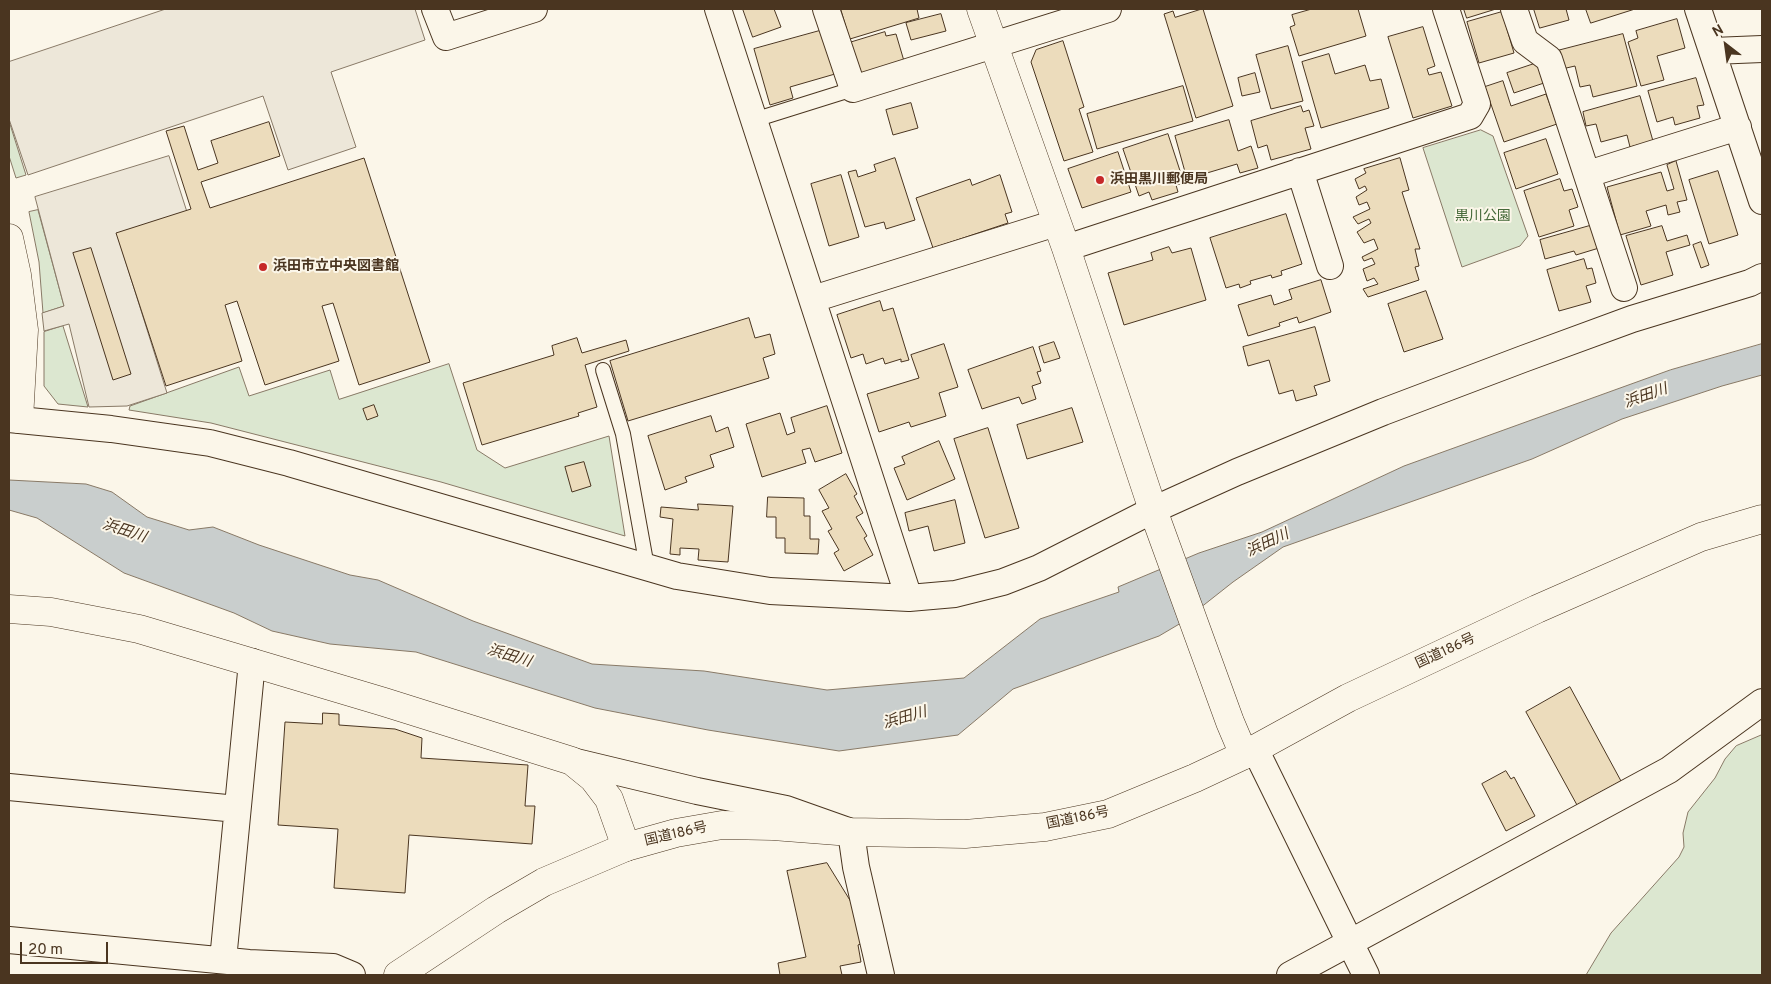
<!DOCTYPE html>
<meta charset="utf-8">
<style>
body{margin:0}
#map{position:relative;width:1771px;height:984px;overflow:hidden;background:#fbf6e9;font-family:Overpass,sans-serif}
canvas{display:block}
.frame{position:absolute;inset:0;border:10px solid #4a3520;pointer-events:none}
.north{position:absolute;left:1701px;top:20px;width:50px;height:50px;-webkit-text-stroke:4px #fbf6e9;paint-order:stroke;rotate:330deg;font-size:14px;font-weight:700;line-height:20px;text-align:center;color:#4a3520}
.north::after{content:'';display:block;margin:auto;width:18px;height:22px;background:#4a3520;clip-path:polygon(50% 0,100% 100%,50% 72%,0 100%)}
.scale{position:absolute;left:20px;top:942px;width:88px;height:22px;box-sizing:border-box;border:2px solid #4a3520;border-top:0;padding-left:6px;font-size:15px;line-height:18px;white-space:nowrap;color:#4a3520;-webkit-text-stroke:4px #fbf6e9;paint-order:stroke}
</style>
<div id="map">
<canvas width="1771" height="984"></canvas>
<div class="frame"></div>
<div class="north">N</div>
<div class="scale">20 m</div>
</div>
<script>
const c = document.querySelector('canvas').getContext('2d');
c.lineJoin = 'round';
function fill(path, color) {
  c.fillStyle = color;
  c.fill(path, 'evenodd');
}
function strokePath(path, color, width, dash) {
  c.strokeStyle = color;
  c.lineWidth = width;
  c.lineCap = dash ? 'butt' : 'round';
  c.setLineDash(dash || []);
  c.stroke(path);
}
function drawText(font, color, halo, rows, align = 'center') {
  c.font = font + ' Overpass,"Noto Sans JP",sans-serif';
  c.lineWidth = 4;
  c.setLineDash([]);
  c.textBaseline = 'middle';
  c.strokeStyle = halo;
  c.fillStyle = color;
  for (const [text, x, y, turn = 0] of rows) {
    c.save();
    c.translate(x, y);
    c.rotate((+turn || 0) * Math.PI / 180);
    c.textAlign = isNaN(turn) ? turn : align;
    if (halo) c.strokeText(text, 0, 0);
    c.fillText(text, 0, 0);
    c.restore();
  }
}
const green = new Path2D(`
 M9 121 26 175 16 178 9 156Z
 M1481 130 1493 136 1528 236 1520 246 1462 267 1423 148Z
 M38 210 64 306 43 313 39 262 29 212Z
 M63 326 88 407 58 404 44 386V332Z
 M449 364 477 450 505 468 609 436 625 536 441 482 211 423 129 410 130 406 239 367 249 396 330 370 339 399Z
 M1762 735V975H1586L1611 933 1679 857 1684 847 1683 833 1688 812 1715 778 1725 759 1736 746Z`);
const parking = new Path2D(`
 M166 9H415L425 40 331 72 356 147 288 170 263 96 28 175 9 119V62Z
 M169 156 187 212 117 234 167 393 127 406 89 407 69 324 44 331 42 313 64 306 35 197Z`);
const water = new Path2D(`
 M1762 344V375L1722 386 1622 419 1532 459 1283 547 1233 582 1181 623 1159 636 1013 689 958 735 839 751 708 730 595 708 416 652 330 644 272 631 234 613 124 573 37 518 9 510V480L86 484 112 492 147 517 189 530 213 527 259 545 350 575 378 580 473 621 592 664 704 671 827 690 964 678 1040 619 1119 592 1118 587 1199 553 1262 532 1404 466 1670 370Z`);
const building = new Path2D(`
 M743 9H774L781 27 753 37Z
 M841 9H917L919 18 850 39Z
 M1203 9 1233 106 1196 118 1164 14 1173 11 1175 17Z
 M1312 9H1358L1366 36 1299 56 1290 27 1295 25 1292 15Z
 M1464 9H1496L1467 18Z
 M1534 9H1566L1569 20 1540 28Z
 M1586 9H1635L1591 23Z
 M1502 12 1514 53 1479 63 1467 22Z
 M941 14 946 31 911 40 906 23Z
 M1677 19 1685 48 1657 56 1664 80 1641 86 1628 42 1638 38 1636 31Z
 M1423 27 1435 66 1427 69 1429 75 1441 72 1452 106 1413 118 1388 37Z
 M823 30 835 74 790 87 793 98 770 105 754 49Z
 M885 32 886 36 896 34 904 61 859 75 849 43Z
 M1623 34 1637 86 1593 97 1590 85 1580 87 1575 66 1562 69 1557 51Z
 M1063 41 1084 107 1079 109 1093 152 1064 161 1031 62 1036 50Z
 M1288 46 1303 101 1271 109 1256 55Z
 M1329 54 1335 74 1365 65 1370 81 1381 79 1389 108 1321 128 1302 62Z
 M1537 63 1544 83 1514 93 1507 73Z
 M1255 73 1260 92 1242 96 1238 78Z
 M1696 78 1704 105 1697 106 1700 118 1675 125 1673 117 1657 122 1648 91Z
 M1503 81 1511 106 1546 94 1557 124 1504 142 1485 87Z
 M1183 86 1193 121 1097 149 1087 114Z
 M1640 96 1653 141 1630 147 1627 135 1601 142 1596 124 1586 126 1583 112Z
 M911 103 918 128 893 135 886 110Z
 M1301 106 1303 112 1309 110 1314 126 1305 128 1311 149 1271 160 1267 145 1258 148 1251 121Z
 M1229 120 1238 151 1251 146 1258 168 1240 173 1237 164 1187 179 1175 136Z
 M269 122 280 156 201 182 210 208 364 158 430 362 359 385 333 303 322 306 339 361 265 385 237 301 225 305 242 361 166 386 116 233 191 209 166 131 184 126 198 170 218 163 211 141Z
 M1168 134 1184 183 1176 185 1178 192 1152 200 1149 192 1139 196 1123 149Z
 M1546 139 1558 174 1516 189 1504 153Z
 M1118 152 1131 192 1082 208 1068 169Z
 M895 158 915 220 886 229 884 222 865 227 848 172 856 170 858 177 876 171 874 165Z
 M1400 158 1409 190 1402 192 1420 249H1415L1419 266 1415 267 1419 280 1368 297 1363 289 1378 284 1374 278 1367 281 1363 269 1375 264 1372 258 1364 261 1362 257 1378 249 1374 239 1364 243 1357 232 1371 223 1369 219 1358 224 1353 217 1370 209 1367 202 1359 205 1356 197 1367 190 1365 186 1359 189 1355 179 1366 173 1364 169Z
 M1676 161 1687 200 1677 202 1680 212 1668 215 1666 205 1646 211 1651 226 1620 235 1607 187 1661 172 1667 191 1674 189 1667 165Z
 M1718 171 1738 235 1709 244 1689 180Z
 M841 175 859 237 829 246 811 184Z
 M1000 175 1012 212 1005 214 1008 223 933 248 916 198 970 179 972 185Z
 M1560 179 1564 191 1572 189 1578 207 1569 210 1574 226 1539 237 1524 191Z
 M1286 214 1302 264 1281 271 1282 275 1272 278 1271 275 1250 281 1251 284 1240 288 1239 284 1226 288 1210 238Z
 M1593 225 1599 248 1576 255 1574 251 1545 259 1540 240Z
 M1662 226 1667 241 1687 235 1690 245 1666 252 1673 275 1641 285 1626 236Z
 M1701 242 1709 265 1701 268 1693 245Z
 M1169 247 1172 253 1191 248 1206 300 1124 325 1108 273 1153 260 1151 253Z
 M91 248 131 374 113 380 73 253Z
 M1584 259 1587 269 1592 268 1596 283 1586 286 1591 302 1559 311 1547 270Z
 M1321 280 1331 312 1299 323 1297 317 1279 323 1280 326 1248 336 1238 305 1271 295 1274 305 1292 299 1289 290Z
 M1426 291 1443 339 1404 352 1388 304Z
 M880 301 883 311 893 308 909 360 901 362V359L885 364 883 358 866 364 863 354 851 358 837 315Z
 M749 318 755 338 770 334 775 354 763 358 769 378 628 421 610 361Z
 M1315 327 1330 381 1314 386 1317 395 1296 401 1293 390 1279 394 1269 360 1248 366 1243 347Z
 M577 338 582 353 626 340 629 351 585 365 597 407 578 413 579 416 482 445 463 383 554 355 552 346Z
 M1054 342 1060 358 1044 363 1039 347Z
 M944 344 958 387 939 393 946 416 911 427 909 422 879 432 867 394 919 378 911 355Z
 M1033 347 1041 371 1037 372 1041 383 1032 386 1036 399 1022 404 1019 397 982 409 968 370Z
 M374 405 378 416 367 420 363 409Z
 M827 406 842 453 815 462 810 448 802 450 806 463 762 477 746 424 780 413 787 435 795 432 791 418Z
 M1072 408 1083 442 1027 459 1017 425Z
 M711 416 716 432 728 427 734 447 710 455 714 467 685 477 687 482 665 490 648 436Z
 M988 428 1019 528 985 538 954 439Z
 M939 441 955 479 907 500 894 468 905 464 902 457Z
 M584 462 591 486 572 492 565 467Z
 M846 474 857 494 854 496 863 513 856 517 867 536 864 538 873 555 844 571 834 553 839 550 828 531 832 529 822 511 829 508 819 490Z
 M768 497 804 498V516H810V539H819L818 554 785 553V538H776V517H767Z
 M955 500 965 543 934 551 928 526 909 531 905 513Z
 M698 504 733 506 728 562 698 560 699 549 680 548V555L670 554 673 519 660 517 661 507 698 510Z
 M1570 687 1621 781 1577 805 1526 712Z
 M323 713 339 714V725L395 729 422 738 421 758 528 765 525 806H535L532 844 409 835 405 893 334 888 338 829 278 825 285 722 322 724Z
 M1506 771 1511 779 1514 777 1535 816 1506 831 1482 784Z
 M827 863 856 910 863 943 858 945 861 962 840 966 842 975H780L778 963 806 957 787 871Z`);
const service = new Path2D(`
 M754 120 853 89
 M603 370 623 434 647 567`);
const minor = new Path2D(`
 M435 9 446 37 534 9
 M718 9 909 598
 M826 9 853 89 1108 9
 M1514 9 1525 41 1549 59 1624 288
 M1698 9 1762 201
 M1713 51 1762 49
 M1300 171 1330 266
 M1588 174 1738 127
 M1066 248 1470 116 1477 104 1446 9
 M813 299 1056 223
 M9 419 111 429 210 443 289 463 677 576 770 591 909 598 955 594 1003 582 1039 568 1153 510 1237 472 1383 412 1523 359 1632 319 1750 283 1762 277
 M1255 749 1366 975
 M572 761 697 791 786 809 851 832 856 867 881 975
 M9 787 237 809
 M9 940 249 963 333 967 352 975
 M223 960 252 662
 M1290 975 1669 770 1762 702`);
const tertiary = new Path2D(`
 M981 9 1066 248 1153 510 1230 722 1244 755
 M9 238 17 275 24 330 19 419
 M9 609 51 612 139 629 384 702 572 761 593 778 609 799 626 847`);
const trunk = new Path2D(`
 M398 975 496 910 544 882 626 847 676 833 722 825 773 826 851 832 965 834 1045 827 1108 814 1195 778 1244 755 1348 698 1537 609 1701 537 1762 519`);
const markers = [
 [1100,180,5,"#c62828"],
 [263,267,5,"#c62828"]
];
const poiNames = [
 ["浜田黒川郵便局",1110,180],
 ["浜田市立中央図書館",273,267]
];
const parkNames = [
 ["黒川公園",1483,217]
];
const streetNames = [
 ["国道186号",1446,652,-25],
 ["国道186号",1078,819,-12],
 ["国道186号",676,835,-13]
];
const waterNames = [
 ["浜田川",1646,397,-19],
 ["浜田川",124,532,18],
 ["浜田川",1268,544,-25],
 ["浜田川",509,657,17],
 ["浜田川",905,719,-16]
];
fill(green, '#dce7d0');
strokePath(green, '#887966', 1);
fill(parking, '#ede7d9');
strokePath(parking, '#887966', 1);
fill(water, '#c9cecd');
strokePath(water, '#887966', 1);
fill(building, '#ecdcbc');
strokePath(building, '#4a3520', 1);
strokePath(service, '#4a3520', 16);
strokePath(minor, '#4a3520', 28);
strokePath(tertiary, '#4a3520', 29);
strokePath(trunk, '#4a3520', 29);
strokePath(service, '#fbf6e9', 14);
strokePath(minor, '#fbf6e9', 26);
strokePath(tertiary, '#fbf6e9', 28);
strokePath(trunk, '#fbf6e9', 28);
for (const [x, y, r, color] of markers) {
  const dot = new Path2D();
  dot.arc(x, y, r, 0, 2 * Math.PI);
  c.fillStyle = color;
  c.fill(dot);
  strokePath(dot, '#fbf6e9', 2);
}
drawText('bold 14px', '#4a3520', '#fbf6e9', poiNames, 'left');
drawText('14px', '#436837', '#fbf6e9', parkNames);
drawText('14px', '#4a3520', '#fbf6e9', streetNames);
drawText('italic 15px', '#4a3520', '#fbf6e9', waterNames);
</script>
